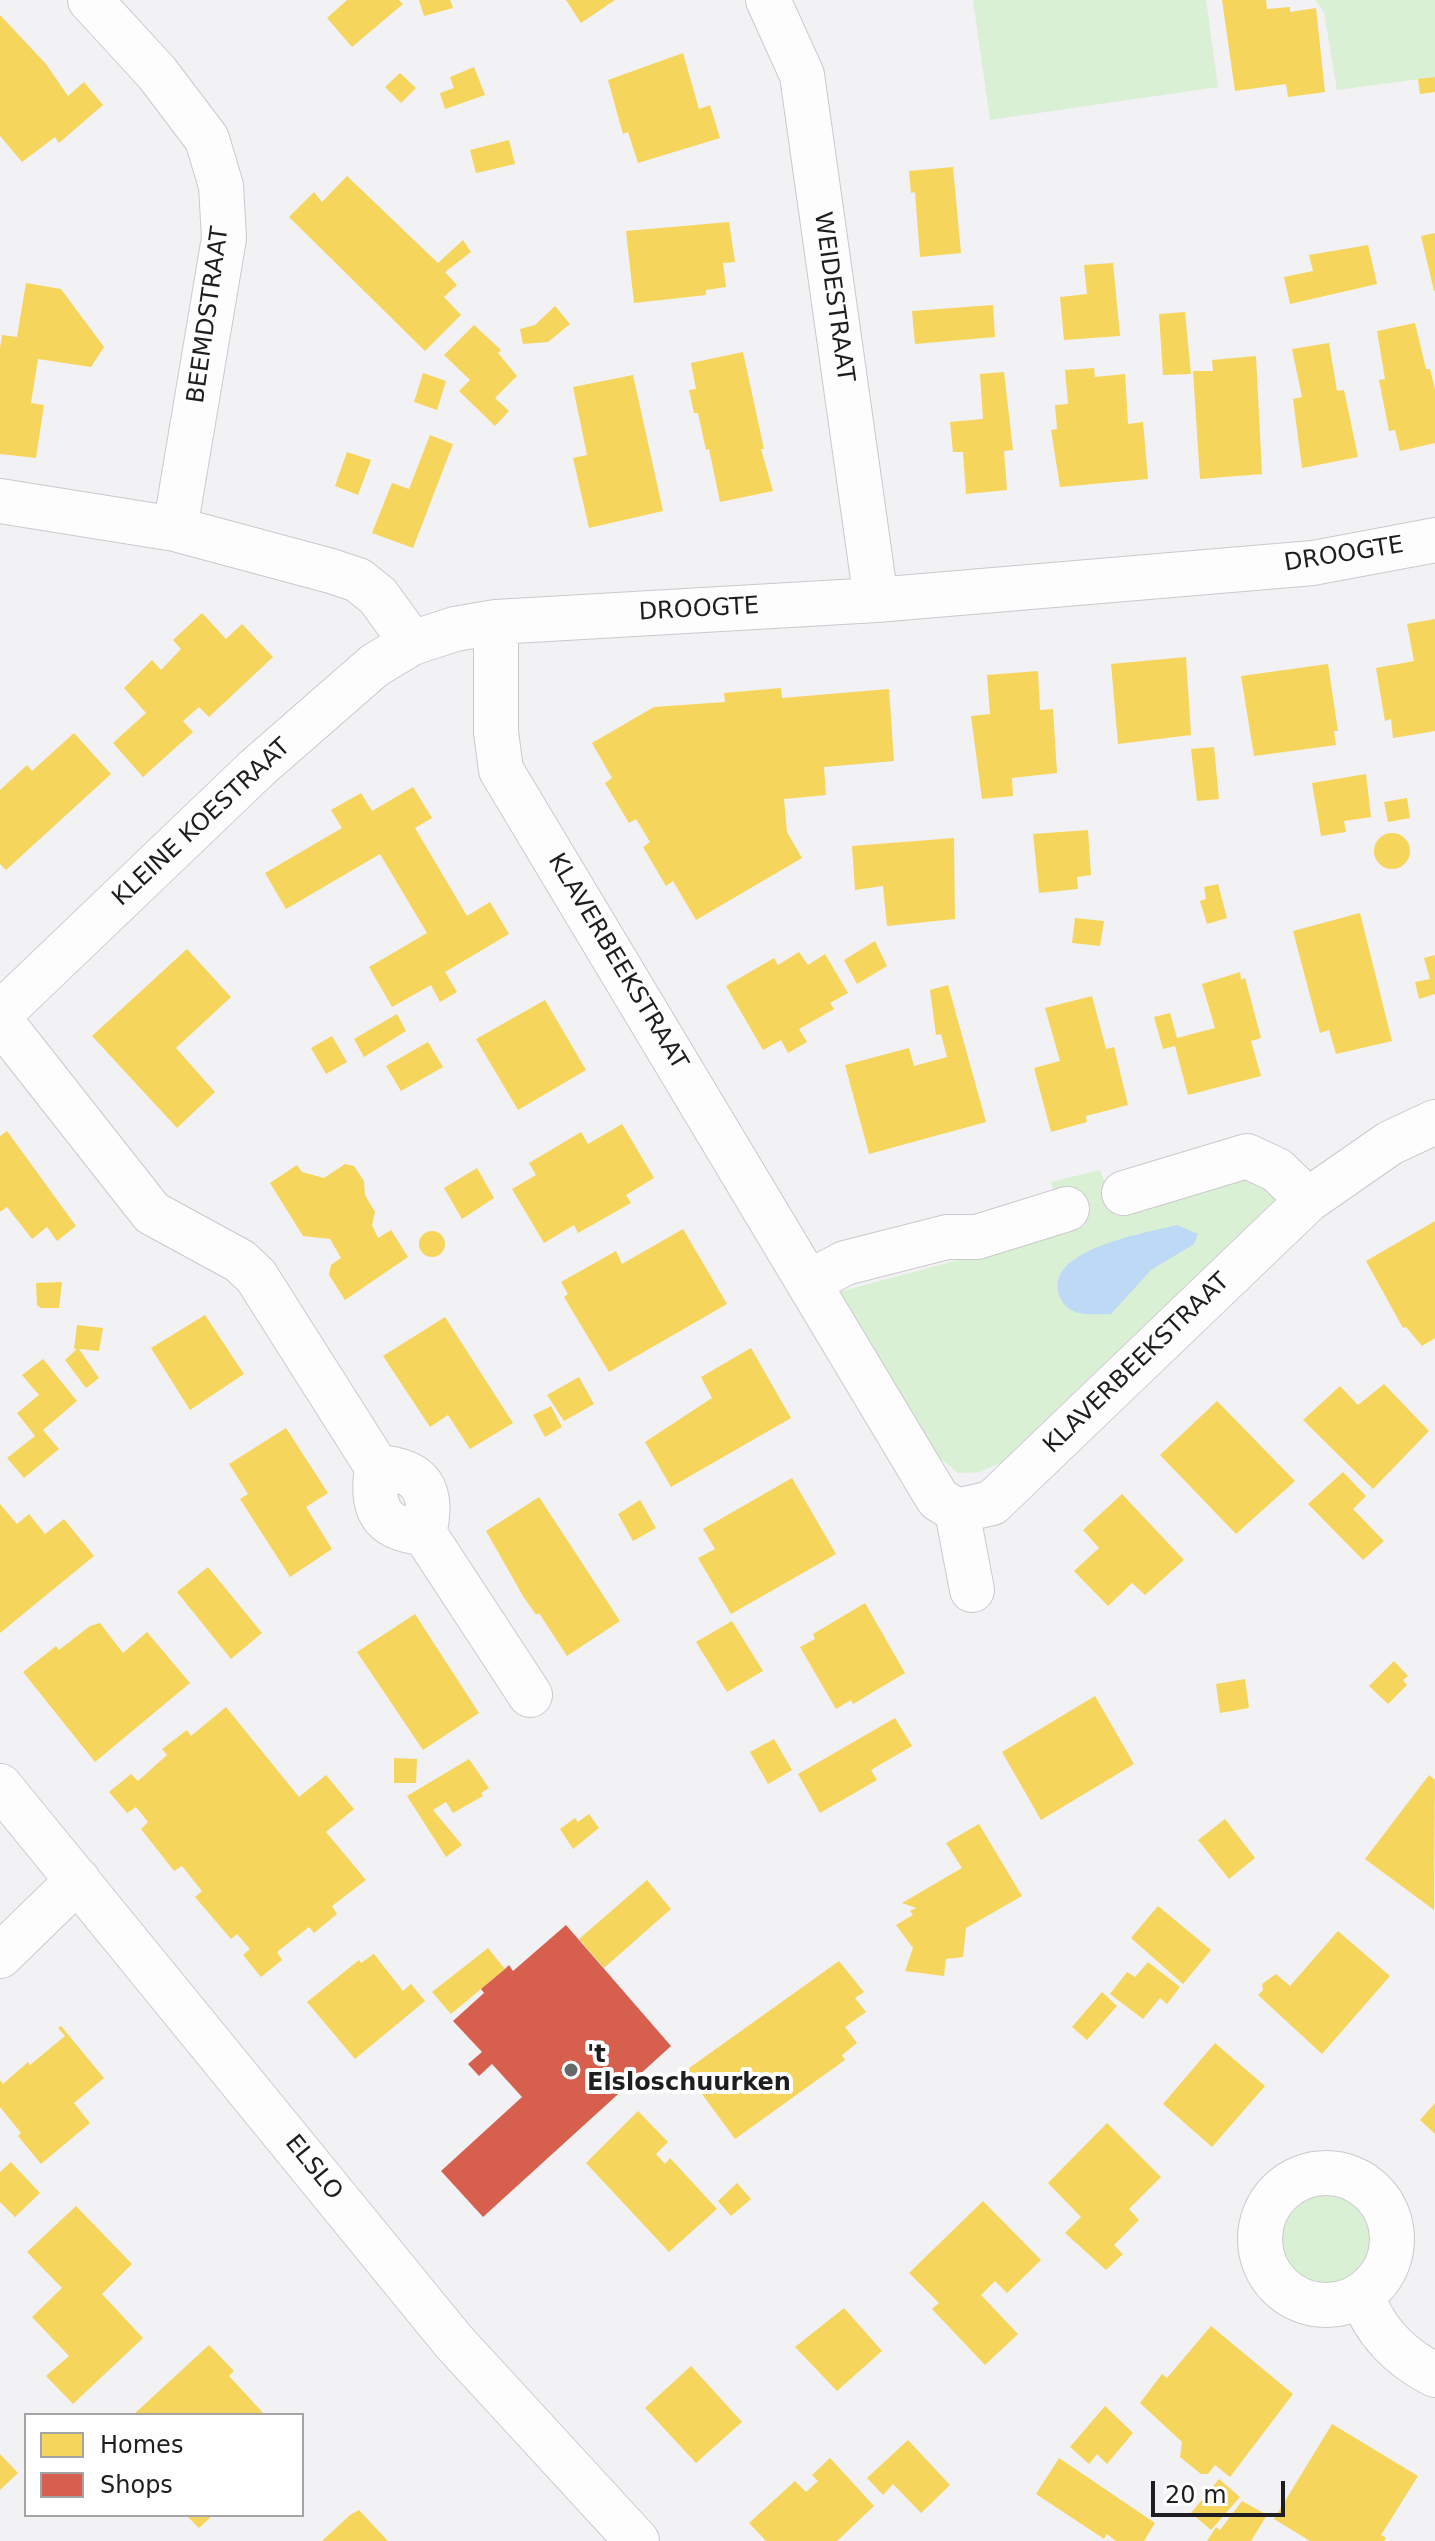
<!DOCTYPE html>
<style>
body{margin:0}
#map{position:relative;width:1435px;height:2541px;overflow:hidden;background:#f2f1f4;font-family:"DejaVu Sans",sans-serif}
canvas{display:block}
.legend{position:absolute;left:24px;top:2413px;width:280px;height:104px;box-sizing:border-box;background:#fefefe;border:2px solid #a4a4a5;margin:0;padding:10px 14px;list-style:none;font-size:24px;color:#1e1d1f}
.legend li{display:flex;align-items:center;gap:16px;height:40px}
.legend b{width:40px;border:2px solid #a4a4a5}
.scale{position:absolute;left:1151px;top:2481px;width:134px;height:36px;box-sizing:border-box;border:4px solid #1e1d1f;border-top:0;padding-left:10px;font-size:24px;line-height:28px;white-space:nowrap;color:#1e1d1f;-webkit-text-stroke:6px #fefefe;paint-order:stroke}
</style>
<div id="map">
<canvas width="1435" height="2541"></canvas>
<ul class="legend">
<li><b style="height:22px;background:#f6d55c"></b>Homes</li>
<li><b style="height:22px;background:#d6604d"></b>Shops</li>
</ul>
<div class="scale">20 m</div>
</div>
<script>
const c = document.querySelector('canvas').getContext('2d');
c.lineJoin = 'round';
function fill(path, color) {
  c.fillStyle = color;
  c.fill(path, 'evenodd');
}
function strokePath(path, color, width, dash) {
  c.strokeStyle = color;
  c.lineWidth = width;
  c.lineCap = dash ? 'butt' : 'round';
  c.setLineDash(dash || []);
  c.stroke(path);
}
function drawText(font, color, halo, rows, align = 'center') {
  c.font = font + ' "DejaVu Sans",sans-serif';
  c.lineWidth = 8;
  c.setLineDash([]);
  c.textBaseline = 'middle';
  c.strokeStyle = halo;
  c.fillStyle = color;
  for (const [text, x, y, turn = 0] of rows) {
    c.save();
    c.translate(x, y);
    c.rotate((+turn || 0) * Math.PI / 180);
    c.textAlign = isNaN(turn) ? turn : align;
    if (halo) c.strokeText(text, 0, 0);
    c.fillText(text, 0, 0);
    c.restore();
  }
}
const green = new Path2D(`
 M973 0H1206L1218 87 990 120Z
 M1315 0H1435V77L1337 90 1324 12Z
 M1100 1170 1113 1207 1238 1172 1284 1200 1007 1460 980 1472 958 1473 932 1451 835 1293 1085 1226 1076 1192 1055 1198 1051 1182Z
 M1278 2239a47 47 0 1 1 94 0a47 47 0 1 1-94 0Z`);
const water = new Path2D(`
 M1177 1225 1198 1234 1194 1244 1151 1270 1111 1314C1093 1314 1070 1318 1061 1299 1037 1250 1147 1233 1177 1225Z`);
const homes = new Path2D(`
 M347 0H399L403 4 352 47 327 18Z
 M419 0H450L453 8 424 16Z
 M566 0H615L581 23Z
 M1222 0H1266L1267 9 1290 7V12L1316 8 1325 92 1288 97 1286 84 1235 91Z
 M0 15 46 64 68 96 84 82 103 105 59 143 55 137 22 162 0 136Z
 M683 53 699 109 710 105 720 138 638 163 628 132 623 134 608 80Z
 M474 67 485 95 445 109 440 93 454 88 450 77Z
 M400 73 416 88 401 103 385 87Z
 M1435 77V92L1420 94 1418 79Z
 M509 140 515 164 476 173 470 150Z
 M953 167 961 253 920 257 915 192 911 193 909 171Z
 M347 176 438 263 463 240 471 252 445 272 457 285 444 297 461 315 425 351 289 217 314 192 322 202Z
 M729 222 735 262 723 263 726 287 706 290V295L634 303 626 231Z
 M1435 233V291H1434L1421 236Z
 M1368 245 1377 284 1290 304 1284 277 1313 271 1309 255Z
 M1113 263 1120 336 1064 340 1060 297 1087 294 1084 265Z
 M26 283 61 289 104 347 91 367 38 359 31 403 44 405 36 458 0 454V348L2 335 17 337Z
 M993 305 995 337 915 344 912 311Z
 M555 306 570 324 548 342 523 344 520 329 535 325Z
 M1185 312 1191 374 1163 375 1159 314Z
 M1415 323 1426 369H1430L1435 389V443L1400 451 1395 430 1389 431 1379 380 1385 379 1377 331Z
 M474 325 501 350 498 353 517 376 495 398 509 411 495 426 459 391 470 380 444 355Z
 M1329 343 1337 391 1344 390 1358 457 1302 468 1293 399 1302 397 1292 349Z
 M743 352 764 449H761L773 491 720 502 709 449 706 450 698 413H694L689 390 696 389 691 363Z
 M1256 356 1262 474 1200 479 1193 371H1213L1212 360Z
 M1094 368 1095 377 1125 374 1128 424 1143 422 1148 479 1060 487 1051 430 1057 429 1055 405 1068 404 1065 370Z
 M1004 372 1013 450 1004 451 1007 490 966 494 963 452H953L950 422 983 419 980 374Z
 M423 373 446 381 437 410 414 402Z
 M633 375 663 511 589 528 573 458 587 455 573 387Z
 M430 435 453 444 413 548 372 533 392 483 409 489Z
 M347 452 371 460 358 495 335 486Z
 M202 613 226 639 242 624 273 657 209 717 199 707 183 721 193 732 143 777 113 743 146 713 124 688 152 660 161 670 181 649 173 640Z
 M1435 619V731L1393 738 1391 719 1385 721 1376 668 1414 661 1407 624Z
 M1186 657 1191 735 1118 744 1111 664Z
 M1328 664 1338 731H1334L1336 745 1254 756 1241 676Z
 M1038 671 1040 710 1053 709 1057 773 1012 778 1013 796 982 799 971 716 990 714 987 675Z
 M781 688 782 698 889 689 894 761 824 767 826 795 784 799 787 832 802 858 696 920 673 881 666 886 643 847 650 842 636 819 629 823 605 783 612 778 592 743 654 707 725 702 724 693Z
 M74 733 111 774 6 870 0 864V790L27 765 32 771Z
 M1214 747 1219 799 1197 801 1191 749Z
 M1366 774 1371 817 1344 821 1346 832 1321 836 1312 783Z
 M413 787 432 818 415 828 467 916 490 902 509 934 445 972 457 992 440 1002 431 985 392 1007 369 967 427 933 380 854 286 909 265 873 342 828 331 810 361 793 372 811Z
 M1407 798 1410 818 1388 822 1384 802Z
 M1088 830 1091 875 1077 877 1078 889 1039 893 1033 834Z
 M1374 851a18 18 0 1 1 36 0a18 18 0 1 1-36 0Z
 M954 838 955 919 887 926 883 886 855 890 852 846Z
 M1218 884 1227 918 1207 924 1200 901 1206 899 1204 887Z
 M1360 913 1392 1041 1336 1054 1329 1030 1320 1033 1293 931Z
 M1075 918 1104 921 1100 946 1072 943Z
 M875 941 887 966 857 984 844 960Z
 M187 949 231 997 176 1048 215 1092 177 1128 92 1036Z
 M799 952 808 965 825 954 848 993 830 1003 834 1009 799 1029 807 1042 788 1053 781 1040 763 1050 726 986 774 958 778 965Z
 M1435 955V994L1419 999 1415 982 1430 979 1424 958Z
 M1240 972 1241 980 1245 978 1261 1038 1251 1041 1261 1076 1188 1095 1175 1046 1163 1049 1154 1017 1170 1013 1177 1038 1215 1028 1202 984Z
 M948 985 986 1122 869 1154 845 1065 909 1048 914 1066 947 1057 941 1034 936 1035 930 990Z
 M1092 996 1106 1049 1114 1047 1128 1105 1086 1116 1087 1122 1051 1132 1034 1068 1060 1061 1045 1008Z
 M545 1000 586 1070 518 1110 476 1039Z
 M397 1014 406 1031 364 1057 354 1039Z
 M332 1036 347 1062 326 1074 311 1048Z
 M428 1042 443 1067 401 1091 386 1066Z
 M622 1124 654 1178 626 1195 631 1203 578 1233 574 1225 544 1243 512 1189 536 1175 529 1163 581 1132 588 1144Z
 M7 1131 76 1226 57 1241 47 1227 32 1239 7 1207 0 1212V1136Z
 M345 1164 354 1166 364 1181 365 1195 375 1212 372 1225 378 1238 391 1230 408 1257 345 1300 329 1275 331 1265 341 1258 330 1239 303 1236 270 1183 297 1165 302 1172 324 1178Z
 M477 1168 494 1198 462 1219 444 1188Z
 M1435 1221V1338L1422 1346 1406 1327 1403 1328 1366 1261Z
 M683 1229 727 1304 609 1372 564 1297 568 1294 561 1282 616 1251 622 1264Z
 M419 1244a13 13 0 1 1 26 0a13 13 0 1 1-26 0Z
 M62 1282 59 1308H41L37 1305 36 1283Z
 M205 1315 244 1374 190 1410 151 1348Z
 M445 1317 513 1423 470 1449 448 1415 430 1427 383 1356Z
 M77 1325 103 1328 99 1351 79 1349 99 1378 86 1388 65 1360 77 1349H74Z
 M751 1348 791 1418 671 1487 645 1442 712 1398 701 1377Z
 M43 1359 77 1401 43 1430 59 1449 24 1478 7 1458 35 1436 17 1413 39 1395 22 1375Z
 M579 1377 594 1404 564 1421 547 1395Z
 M1384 1384 1429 1431 1373 1489 1303 1420 1340 1386 1358 1405Z
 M1217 1401 1295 1481 1236 1534 1160 1455Z
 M551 1406 562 1427 545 1437 533 1415Z
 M286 1428 328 1493 306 1507 332 1549 290 1577 240 1499 248 1494 229 1464Z
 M1343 1472 1366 1496 1353 1509 1384 1541 1363 1560 1308 1504Z
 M792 1478 836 1554 731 1614 698 1558 715 1549 703 1529Z
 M1122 1494 1184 1560 1145 1595 1132 1583 1108 1606 1074 1571 1099 1548 1083 1530Z
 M539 1497 620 1621 567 1656 539 1613 536 1615 523 1596 486 1531Z
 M640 1500 656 1528 633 1541 618 1514Z
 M0 1504 17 1524 29 1514 45 1534 64 1519 94 1556 0 1633Z
 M208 1567 262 1633 231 1659 177 1592Z
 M865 1603 905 1673 853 1704 851 1700 836 1709 800 1647 815 1639 813 1634Z
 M415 1614 479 1713 423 1750 357 1652Z
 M732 1621 763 1671 727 1692 696 1642Z
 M100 1623 123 1653 147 1632 190 1683 95 1762 23 1672 56 1646 59 1650 90 1626Z
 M1394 1661 1408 1676 1403 1680 1407 1685 1388 1704 1369 1686Z
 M1245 1679 1249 1708 1220 1713 1216 1684Z
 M1095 1696 1134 1764 1041 1820 1002 1752Z
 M226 1707 299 1797 326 1775 354 1809 326 1832 366 1880 332 1906 337 1914 314 1933 309 1927 277 1952 282 1960 261 1977 243 1955 250 1949 237 1934 231 1939 195 1897 202 1891 182 1866 174 1871 141 1829 148 1822 136 1807 127 1813 109 1792 131 1774 138 1781 167 1755 162 1749 187 1730 191 1736Z
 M895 1718 912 1746 871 1770 877 1780 820 1813 798 1774Z
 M774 1739 792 1770 768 1784 750 1752Z
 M394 1758 417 1759 416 1783H394Z
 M469 1759 489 1788 481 1793 483 1796 453 1813 446 1802 433 1810 462 1845 446 1857 407 1796Z
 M1429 1775 1435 1780 1434 1910 1365 1859Z
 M589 1814 599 1828 573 1849 560 1829 575 1818 578 1822Z
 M1225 1819 1255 1858 1229 1879 1198 1840Z
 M979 1824 1022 1896 966 1928 963 1957 946 1959 944 1976 905 1971 913 1948 896 1925 913 1915 910 1911 916 1908 902 1903 962 1868 946 1843Z
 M647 1880 671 1909 604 1968 579 1939Z
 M1158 1906 1211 1950 1183 1984 1131 1938Z
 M1338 1931 1390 1976 1322 2054 1258 1995 1263 1990 1262 1984 1276 1974 1290 1986Z
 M488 1948 505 1969 451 2014 432 1992Z
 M374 1954 403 1991 411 1984 425 2001 355 2059 307 2002 359 1960 361 1963Z
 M839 1961 864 1992 855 1998 866 2012 845 2027 857 2043 842 2055 845 2060 735 2139 685 2071Z
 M1148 1962 1180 1987 1167 2004 1160 1998 1143 2019 1110 1994 1127 1972 1135 1977Z
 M1102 1992 1117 2006 1087 2040 1072 2027Z
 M61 2026 104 2078 74 2103 90 2123 41 2164 18 2136 21 2133 0 2107V2080L3 2084 28 2062 30 2065 65 2036 58 2028Z
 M1215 2043 1265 2086 1212 2147 1163 2104Z
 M1435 2103V2134L1420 2120Z
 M638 2111 668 2142 656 2154 665 2164 670 2158 717 2209 669 2252 586 2163Z
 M1107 2123 1161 2177 1129 2209 1139 2220 1114 2245 1123 2254 1106 2270 1065 2233 1081 2217 1048 2183Z
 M11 2162 40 2193 15 2217 0 2202V2172Z
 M737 2183 751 2199 731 2216 718 2201Z
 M983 2201 1041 2260 1007 2293 995 2281 981 2295 1018 2334 985 2365 932 2309 939 2303 909 2273Z
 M76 2206 132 2264 102 2294 143 2338 73 2404 46 2376 69 2356 32 2317 62 2288 27 2252Z
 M844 2308 882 2351 837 2391 795 2347Z
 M1211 2326 1293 2394 1230 2477 1215 2465 1208 2474H1201L1180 2457 1182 2442 1140 2403 1162 2374 1167 2378Z
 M209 2345 234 2371 229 2376 265 2415H133Z
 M691 2366 742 2422 696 2463 645 2408Z
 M1105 2406 1133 2433 1107 2464 1097 2454 1089 2464 1070 2447Z
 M1332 2424 1418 2476 1381 2535 1386 2538 1384 2541H1310L1274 2519Z
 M908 2440 950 2485 921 2513 893 2484 883 2495 867 2478Z
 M0 2454 18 2473 0 2490Z
 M830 2458 874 2506 837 2541H766L749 2523 795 2481 806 2492 818 2481 812 2475Z
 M1059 2458 1155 2523 1144 2541H1116L1107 2534 1104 2539 1036 2494Z
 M1219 2479 1240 2497 1211 2530 1191 2513Z
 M1242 2501 1267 2515 1251 2541H1207L1216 2527 1220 2530Z
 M359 2510 388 2541H322L350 2515Z
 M186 2515H213L199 2528Z`);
const shops = new Path2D(`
 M566 1925 671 2046 483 2217 441 2171 522 2097 492 2064 479 2076 468 2064 482 2052 453 2021 484 1993 481 1989 505 1969 509 1965 513 1971Z`);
const minor = new Path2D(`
 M90 0 157 73 207 139 221 186 224 238 175 529
 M768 0 802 75 876 600
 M0 501 175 529 331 571 358 580 378 596 412 643 455 629 496 622 876 600 1313 563 1435 540
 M496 622V732L501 770 938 1499 957 1511 992 1503 1308 1200 1390 1143 1435 1122
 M0 1014 257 768 375 665 412 643
 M0 1020 152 1213 240 1261 256 1276 377 1467C371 1508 379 1529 424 1533
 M1124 1193 1247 1156 1277 1170 1308 1200
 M809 1282 845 1263 947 1237H977L1067 1209
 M377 1467C421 1470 435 1489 424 1533L530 1695
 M957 1511 972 1590
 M0 1786 454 2342 637 2541
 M0 1956 78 1880
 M1260 2239a66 66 0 1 1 132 0a66 66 0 1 1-132 0Z
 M1362 2295C1374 2331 1401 2358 1435 2375`);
const markers = [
 [571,2070,8,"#68676a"]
];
const streetNames = [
 ["WEIDESTRAAT",833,297,82],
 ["BEEMDSTRAAT",209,315,-82],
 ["DROOGTE",1344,555,-9],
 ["DROOGTE",699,610,-3],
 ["KLEINE KOESTRAAT",202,823,-43],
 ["KLAVERBEEKSTRAAT",617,962,59],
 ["KLAVERBEEKSTRAAT",1137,1364,-44],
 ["ELSLO",313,2168,51]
];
const poiNames = [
 ["'t",587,2056],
 ["Elsloschuurken",587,2084]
];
fill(green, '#daf0d4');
fill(water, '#bdd9f5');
fill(homes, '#f6d55c');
fill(shops, '#d6604d');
strokePath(minor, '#cac9cc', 46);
strokePath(minor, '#fdfdfd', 44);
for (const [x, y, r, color] of markers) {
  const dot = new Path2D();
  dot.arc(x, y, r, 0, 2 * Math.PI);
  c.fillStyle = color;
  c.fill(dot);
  strokePath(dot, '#fefefe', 3);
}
drawText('24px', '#1e1d1f', '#fefefe', streetNames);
drawText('bold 24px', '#1e1d1f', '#fefefe', poiNames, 'left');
</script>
